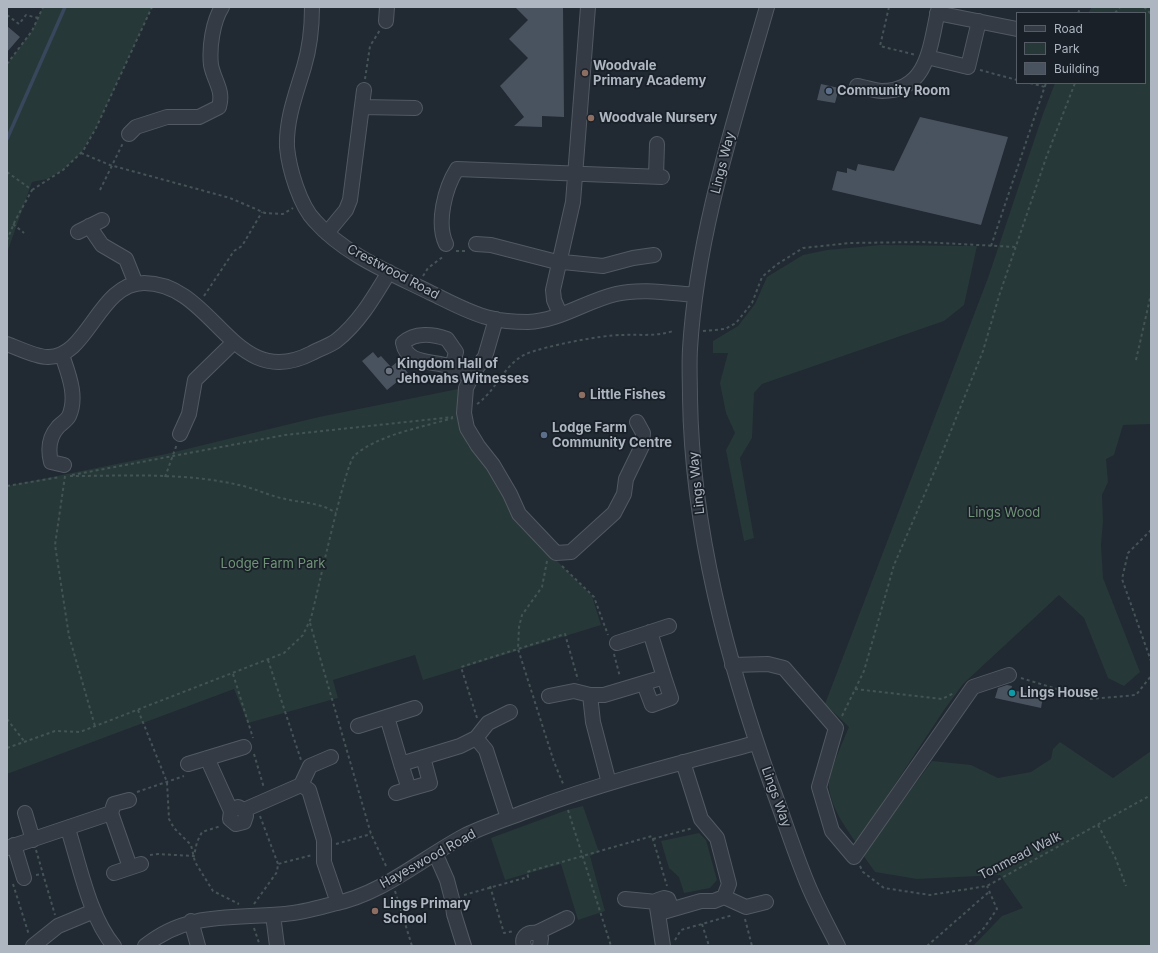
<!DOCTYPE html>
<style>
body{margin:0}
#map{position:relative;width:1158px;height:953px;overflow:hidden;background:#212933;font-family:Inter,sans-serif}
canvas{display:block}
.frame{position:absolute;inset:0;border:8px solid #aeb6c1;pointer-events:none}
.legend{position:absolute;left:1016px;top:12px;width:130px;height:72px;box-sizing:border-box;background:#1a2028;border:1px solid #555c65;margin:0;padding:5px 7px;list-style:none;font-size:12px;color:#aeb6c1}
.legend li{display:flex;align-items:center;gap:8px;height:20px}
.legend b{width:20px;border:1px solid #555c65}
</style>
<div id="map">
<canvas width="1158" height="953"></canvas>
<div class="frame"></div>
<ul class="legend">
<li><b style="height:5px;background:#343b44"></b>Road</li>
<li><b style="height:11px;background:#273838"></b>Park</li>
<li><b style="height:11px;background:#49535f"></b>Building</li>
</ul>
</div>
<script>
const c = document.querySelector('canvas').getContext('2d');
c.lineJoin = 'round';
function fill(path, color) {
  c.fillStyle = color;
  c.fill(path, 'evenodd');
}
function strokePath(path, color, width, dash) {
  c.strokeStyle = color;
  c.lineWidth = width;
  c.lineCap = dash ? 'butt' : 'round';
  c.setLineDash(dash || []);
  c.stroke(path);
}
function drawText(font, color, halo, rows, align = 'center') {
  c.font = font + ' Inter,sans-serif';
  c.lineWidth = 3.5;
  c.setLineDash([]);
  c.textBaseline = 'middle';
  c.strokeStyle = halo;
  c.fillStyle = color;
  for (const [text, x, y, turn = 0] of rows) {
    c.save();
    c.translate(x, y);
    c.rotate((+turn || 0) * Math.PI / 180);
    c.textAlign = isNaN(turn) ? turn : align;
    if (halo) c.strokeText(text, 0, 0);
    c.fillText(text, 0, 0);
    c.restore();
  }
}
const green = new Path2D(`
 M43 7H152L96 128 81 153 63 170 47 179 32 182 7 253V64L32 31Z
 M1092 7H1151V424L1123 425 1114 455 1106 459 1108 482 1102 495 1103 522 1101 545 1103 578 1140 672 1124 686 1108 678 1084 618 1059 595 963 684 944 710 856 843C844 825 832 809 829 788 827 776 844 739 849 727L825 704 988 278 1043 114 1055 83H1145V13H1088Z
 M881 245 977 246 964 305 944 321 762 384 754 393 752 438 740 458 754 538 744 541 726 450 735 433 726 413 720 383 728 353H713V341L738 326 755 304 767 277 803 255 827 250Z
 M463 388 457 417 468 446 486 463 548 552 592 596 601 625 423 680 415 655 333 680 338 698 248 723 234 689 7 774V486L166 454 319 417Z
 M1060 742 1113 778 1151 751V946H973L1002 916 1023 908 1000 875 917 879 875 872 863 855 932 761 971 765 998 778 1031 772 1051 759 1053 749Z
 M583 806 599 852 590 856 605 911 578 920 561 864 505 880 491 838 567 810Z
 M699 833 706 840 717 880 710 888 684 893 679 877 669 868 661 841Z`);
const stream = new Path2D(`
 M7 139 65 7`);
const building = new Path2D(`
 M515 7H563L564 117 542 116V127L514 126 524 117 500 86 528 58 509 39 528 20Z
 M7 26 20 37 7 52Z
 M821 84 839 88 835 103 817 100Z
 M920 117 1008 137 981 225 832 190 837 171 847 173V168L856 171 858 164 894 171Z
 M373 352 378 358 381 356 391 367 398 361 408 373 387 390 362 361Z
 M1007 685 1012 686 1011 690 1043 696 1041 708 995 698 998 688Z`);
const path = new Path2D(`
 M889 7 880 46 916 55
 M1144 7 1151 14
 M1078 13 1081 7
 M1115 13 1120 7
 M7 15 19 24 26 15 38 18
 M7 64 32 31 43 7
 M980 70 1017 80
 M365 79 370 46 380 30
 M1030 83 1045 87
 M81 153 110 165 230 198 265 213 283 214 293 208
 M7 172 32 190 15 221 7 240
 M32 190 63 170 83 151 96 128 152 7
 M100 190 123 143
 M13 224 24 233
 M991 246 1046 83
 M456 251H467
 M423 276 428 268 444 256
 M204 296 234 251 242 246 262 212
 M703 331 725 329 736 323 752 303 762 277 776 265 803 248 850 243 922 242 1016 247
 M1136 360 1151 294
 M477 404C497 390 503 365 526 354 545 346 601 335 622 335 641 334 655 337 673 331
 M72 475 285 435 453 417
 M65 476 55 545 69 636 95 726
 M70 476C127 476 187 472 243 486 256 489 268 495 281 498 299 503 321 502 336 513
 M165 477 177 444
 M7 486 60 477
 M1151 530 1128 553 1122 579 1151 661
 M547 561 542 587 522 615 519 627 518 649 554 762 564 786
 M562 566 594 597 608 635
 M310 623 371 834 387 868
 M614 654 620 677
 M268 660 301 760
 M233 674 253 738
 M1021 678 1090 699 1136 695 1151 676
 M855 689 942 699 954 693
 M138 710 167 782 169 819 174 828 191 845 195 862 213 891 239 904
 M842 716 864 671 894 565 938 463 983 351 999 296 1046 158 1075 83
 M477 718 461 667 565 634 578 680
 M7 719 24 741
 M7 748 55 731 80 732 284 653 303 635 311 618C317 595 345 465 354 456 377 435 423 427 453 418
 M254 754 264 788
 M137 792 184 776
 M568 810 611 946
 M260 816 278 864
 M1098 825 1115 857 1126 886
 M653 839 693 828
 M336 844 371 834
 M36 850 55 915
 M150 855 158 854 194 856 197 842 202 832 221 826
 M860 866 863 872 884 888 930 895 987 886 1151 795
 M36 875 43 874
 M13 884 29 935
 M490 886 504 933 514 931
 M395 891 412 946
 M464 895 528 877 527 872 652 836 667 886
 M254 904 277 872 278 864 312 855
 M745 919 752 946
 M702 924 709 946
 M254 928 260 946
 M675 940 681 930 733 915
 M927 946 990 891
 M965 946 984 928 997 909 987 886`);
const minor = new Path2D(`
 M312 7C312 28 310 47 304 67 296 94 286 119 287 147 289 169 300 206 315 221 345 255 391 273 431 293 448 301 471 314 490 318 501 321 516 322 528 322 559 321 586 301 616 294 641 288 670 293 695 295
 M767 7C735 119 697 232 690 349 689 366 690 382 690 398 692 530 727 660 771 784 783 816 793 848 806 880 815 903 827 924 838 946
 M937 13 1017 29
 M386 21 387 7
 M927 57 968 67 979 21
 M857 86C865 87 874 91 882 91 930 91 930 42 939 7
 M362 107 415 108
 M129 134 136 127 167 117H199L219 107C224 90 214 81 211 65 209 47 213 21 222 7
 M656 176 657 144
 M89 226 102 245 126 259 136 284
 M78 232 102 220
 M327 233 346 210 350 200 364 90
 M446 244C436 223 445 188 457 169L662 177
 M476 244 491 245 553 261 603 266 633 258 654 255
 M560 314 554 300 553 290 573 202 588 7
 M496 319 485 357 475 370 466 388 464 413 467 428 478 446 493 465 510 494 519 514 556 553 571 552 614 513 624 494 626 479 642 446 643 433 637 422
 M7 344C18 348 36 357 47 357 88 359 98 283 144 283 215 283 233 394 312 353 319 349 329 346 336 341 359 323 374 297 389 272
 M62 355C68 373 78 396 69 416 67 420 61 424 58 427 49 437 48 450 51 462L64 465
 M452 367 456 352 447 339C433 334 415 332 403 343 407 366 435 360 451 367 458 369 465 374 471 378
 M180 434 189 414 195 380 234 342
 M617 643 669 626
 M732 665 768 664 784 668 836 728 819 787 832 831 854 857 973 687 1009 675
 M644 684 652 705 671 698 664 677
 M549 696 574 691 590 695
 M387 717 401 764 460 746 476 738 486 750 508 818
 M358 726 415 708
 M476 738 488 723 510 712
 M207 758 231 811 230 819 236 824 244 822 246 816 244 810 238 807 231 811
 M683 762 701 819 717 838 729 884 724 897
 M188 764 244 747
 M401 764 409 789 430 783 423 757
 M609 783 593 722 590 695H604L664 677 650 632
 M301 785 310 766 331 757
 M396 793 409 789
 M244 810 301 785 309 790 324 840V862L338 903
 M25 813 33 840
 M111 813 130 867
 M68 829C80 866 89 916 114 946
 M14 845 24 878
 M7 848 111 813 114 804 129 800
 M436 855 447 880 452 899 454 914 464 946
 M114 873 141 864
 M625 899 657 902
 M657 907 663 946
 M669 909 670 904 668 899 664 898 658 900 657 907 663 912 701 901H714L724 897 746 907 766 902
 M273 915 277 946
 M191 921 198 946
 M536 933 541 938 540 946
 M33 946 58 926 94 911
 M145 946C188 911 233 919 285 914 301 913 318 908 333 904 383 894 422 858 466 835 487 825 509 818 530 810 604 782 680 763 756 743
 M524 946C521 937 527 932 536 933L567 918`);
const markers = [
 [585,73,4,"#8d6e63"],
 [829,91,4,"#5c6f8a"],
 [591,118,4,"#8d6e63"],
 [389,371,4,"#6b7280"],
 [582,395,4,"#8d6e63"],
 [544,435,4,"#5c6f8a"],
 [1012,693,4,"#0f9aa8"],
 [375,911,4,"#8d6e63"]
];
const poiNames = [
 ["Woodvale",593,66],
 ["Primary Academy",593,81],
 ["Community Room",837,91],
 ["Woodvale Nursery",599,118],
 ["Kingdom Hall of",397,364],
 ["Jehovahs Witnesses",397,379],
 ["Little Fishes",590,395],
 ["Lodge Farm",552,428],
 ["Community Centre",552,443],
 ["Lings House",1020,693],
 ["Lings Primary",383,904],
 ["School",383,919]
];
const streetNames = [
 ["Lings Way",723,163,-76],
 ["Crestwood Road",393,272,28],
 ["Lings Way",697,483,-96],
 ["Lings Way",776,797,70],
 ["Tonmead Walk",1020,856,-27],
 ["Hayeswood Road",428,859,-29]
];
const parkNames = [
 ["Lings Wood",1004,513],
 ["Lodge Farm Park",273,564]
];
fill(green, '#273838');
strokePath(stream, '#38475b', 3.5);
fill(building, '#49535f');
strokePath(minor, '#525962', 16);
strokePath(path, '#445456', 2, [3, 3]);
strokePath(minor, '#343b44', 14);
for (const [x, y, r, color] of markers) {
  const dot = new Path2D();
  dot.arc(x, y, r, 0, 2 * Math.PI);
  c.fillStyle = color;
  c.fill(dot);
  strokePath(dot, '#1a2028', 1.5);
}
drawText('bold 13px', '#aeb6c1', '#1a2028', poiNames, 'left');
drawText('13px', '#aeb6c1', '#1a2028', streetNames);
drawText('13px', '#709478', '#1a2028', parkNames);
</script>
